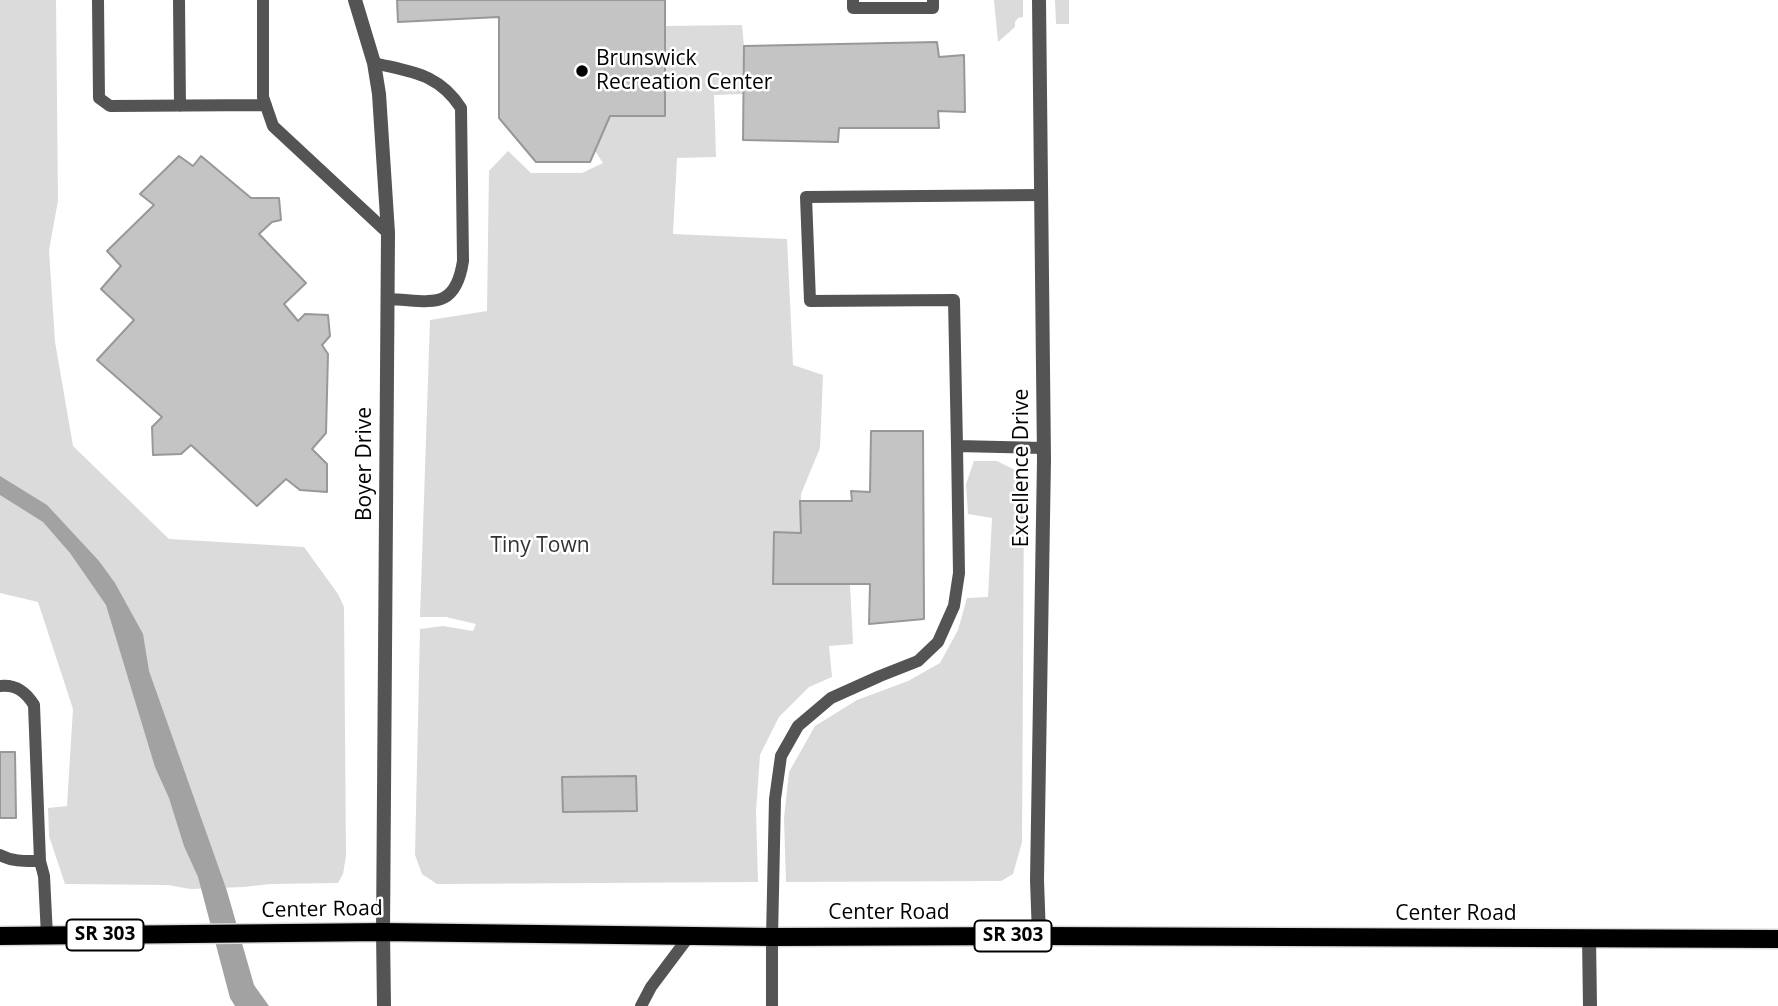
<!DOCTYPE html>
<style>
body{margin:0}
canvas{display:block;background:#fff}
</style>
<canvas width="1778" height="1006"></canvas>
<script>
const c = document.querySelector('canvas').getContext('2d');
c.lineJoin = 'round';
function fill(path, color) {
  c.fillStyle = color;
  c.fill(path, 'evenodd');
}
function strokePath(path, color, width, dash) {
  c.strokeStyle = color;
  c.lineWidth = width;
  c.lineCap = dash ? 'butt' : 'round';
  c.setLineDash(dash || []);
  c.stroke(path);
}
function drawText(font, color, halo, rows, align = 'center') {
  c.font = font + ' "Open Sans",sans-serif';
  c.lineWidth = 5;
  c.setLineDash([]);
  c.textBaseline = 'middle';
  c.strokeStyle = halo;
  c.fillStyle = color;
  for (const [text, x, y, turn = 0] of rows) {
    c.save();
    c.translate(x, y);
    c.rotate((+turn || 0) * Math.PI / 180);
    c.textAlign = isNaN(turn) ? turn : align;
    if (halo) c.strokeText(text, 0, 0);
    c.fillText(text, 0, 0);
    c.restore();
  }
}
const green = new Path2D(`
 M0 0H56L58 201 49 250 55 342 73 446 169 539 304 547 338 594 344 607 346 856 343 874 338 883 270 884 244 887 190 889 168 885 65 884 49 836 48 808 67 806 73 709 38 602 0 593Z
 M994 0H1023V17L1018 18 1015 22V27L998 42Z
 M1055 0H1069V24H1056Z
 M742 25 744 46V94L714 95 716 157 677 158 673 234 787 239 793 365 823 375 820 448 801 494V533L774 532 773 584H850L853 644 829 646 832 677 809 687 779 717 760 755 756 812 758 882 437 884 422 874 415 855 420 629 443 626 473 631 476 624 446 617H420L430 320 487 311 489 171 508 151 531 173H582L603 163 595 151 610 116 665 115V26ZM636 776 637 811H563L562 777Z
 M974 461H997L1015 470 1024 493 1022 842 1013 874 1001 881 786 882 784 818 789 772 815 726 857 700 908 681 940 663 958 630 967 598 988 597 992 518 968 514 966 484Z`);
const water = new Path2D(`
 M0 476 47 505 99 561 115 583 143 634 149 671 227 891 254 985 269 1006H235L230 998 198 877 184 846 169 798 155 767 106 605 70 553 43 522 0 495Z`);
const building = new Path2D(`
 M397 0H665V116H610L590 162H536L499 118V17L398 22Z
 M937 42 939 57 964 55 965 112 938 111 939 128H839L838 142 743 140 744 46Z
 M179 156 193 166 201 156 251 198H279L281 220 272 222 259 234 306 283 284 304 298 321 305 314 328 315 330 336 322 345 328 354 326 433 312 449 327 464V492L300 490 286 479 257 506 191 445 181 454 153 455 152 427 162 417 97 360 134 320 101 289 121 266 107 251 154 205 140 194Z
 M871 431H923L924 619 869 624 870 584H773L774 532 801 533 800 501H852L851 491 870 492Z
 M0 752H15L16 818H0Z
 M636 776 637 811 563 812 562 777Z`);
const service = new Path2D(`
 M98 0 99 98 110 106 266 105
 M179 0 180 106
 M263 0V97L273 126 388 233
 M853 0V8H933V0
 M374 63C411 72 438 73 461 108L463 261C455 313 429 300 388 299
 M1041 195 806 197 810 301 954 300 957 446 1044 448
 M0 686C16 684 26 692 34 705L40 861 44 876 47 936
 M0 855C13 862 26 861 40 861
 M641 1006 651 987 690 935
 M772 1006V937L775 799 781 756 798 726 831 698 880 676 918 661 938 642 954 606 959 573 957 446`);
const minor = new Path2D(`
 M355 0 374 63 379 94 388 233 383 932 384 1006
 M1039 936 1037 880 1044 459 1039 0
 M1589 937 1590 1006`);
const primary = new Path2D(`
 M0 936 383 932 772 937 1039 936 1778 939`);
const markers = [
 [582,71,7,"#000"]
];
const shields = [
 [105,935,77],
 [1013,936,77]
];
const shieldNames = [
 ["SR 303",105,935],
 ["SR 303",1013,936]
];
const poiNames = [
 ["Brunswick",596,59],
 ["Recreation Center",596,83]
];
const streetNames = [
 ["Boyer Drive",365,464,-90],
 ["Excellence Drive",1022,468,-90],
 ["Center Road",322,910,-1],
 ["Center Road",889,913],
 ["Center Road",1456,914]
];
const parkNames = [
 ["Tiny Town",540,546]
];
fill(green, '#dbdbdb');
fill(water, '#a2a2a2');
fill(building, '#c4c4c4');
strokePath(building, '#989898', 2);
strokePath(primary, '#dbdbdb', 21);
strokePath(service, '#545454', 12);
strokePath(minor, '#545454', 14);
strokePath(primary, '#000', 18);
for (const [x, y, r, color] of markers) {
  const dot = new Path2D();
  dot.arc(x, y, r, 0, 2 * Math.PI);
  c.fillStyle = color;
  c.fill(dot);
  strokePath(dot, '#fff', 2.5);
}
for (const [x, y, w] of shields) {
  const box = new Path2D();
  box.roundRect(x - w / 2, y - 15.5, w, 31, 5);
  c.fillStyle = '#fff';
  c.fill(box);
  strokePath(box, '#000', 2);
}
drawText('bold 19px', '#000', null, shieldNames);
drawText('21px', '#000', '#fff', poiNames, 'left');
drawText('21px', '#000', '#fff', streetNames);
drawText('21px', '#323232', '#fff', parkNames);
</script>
